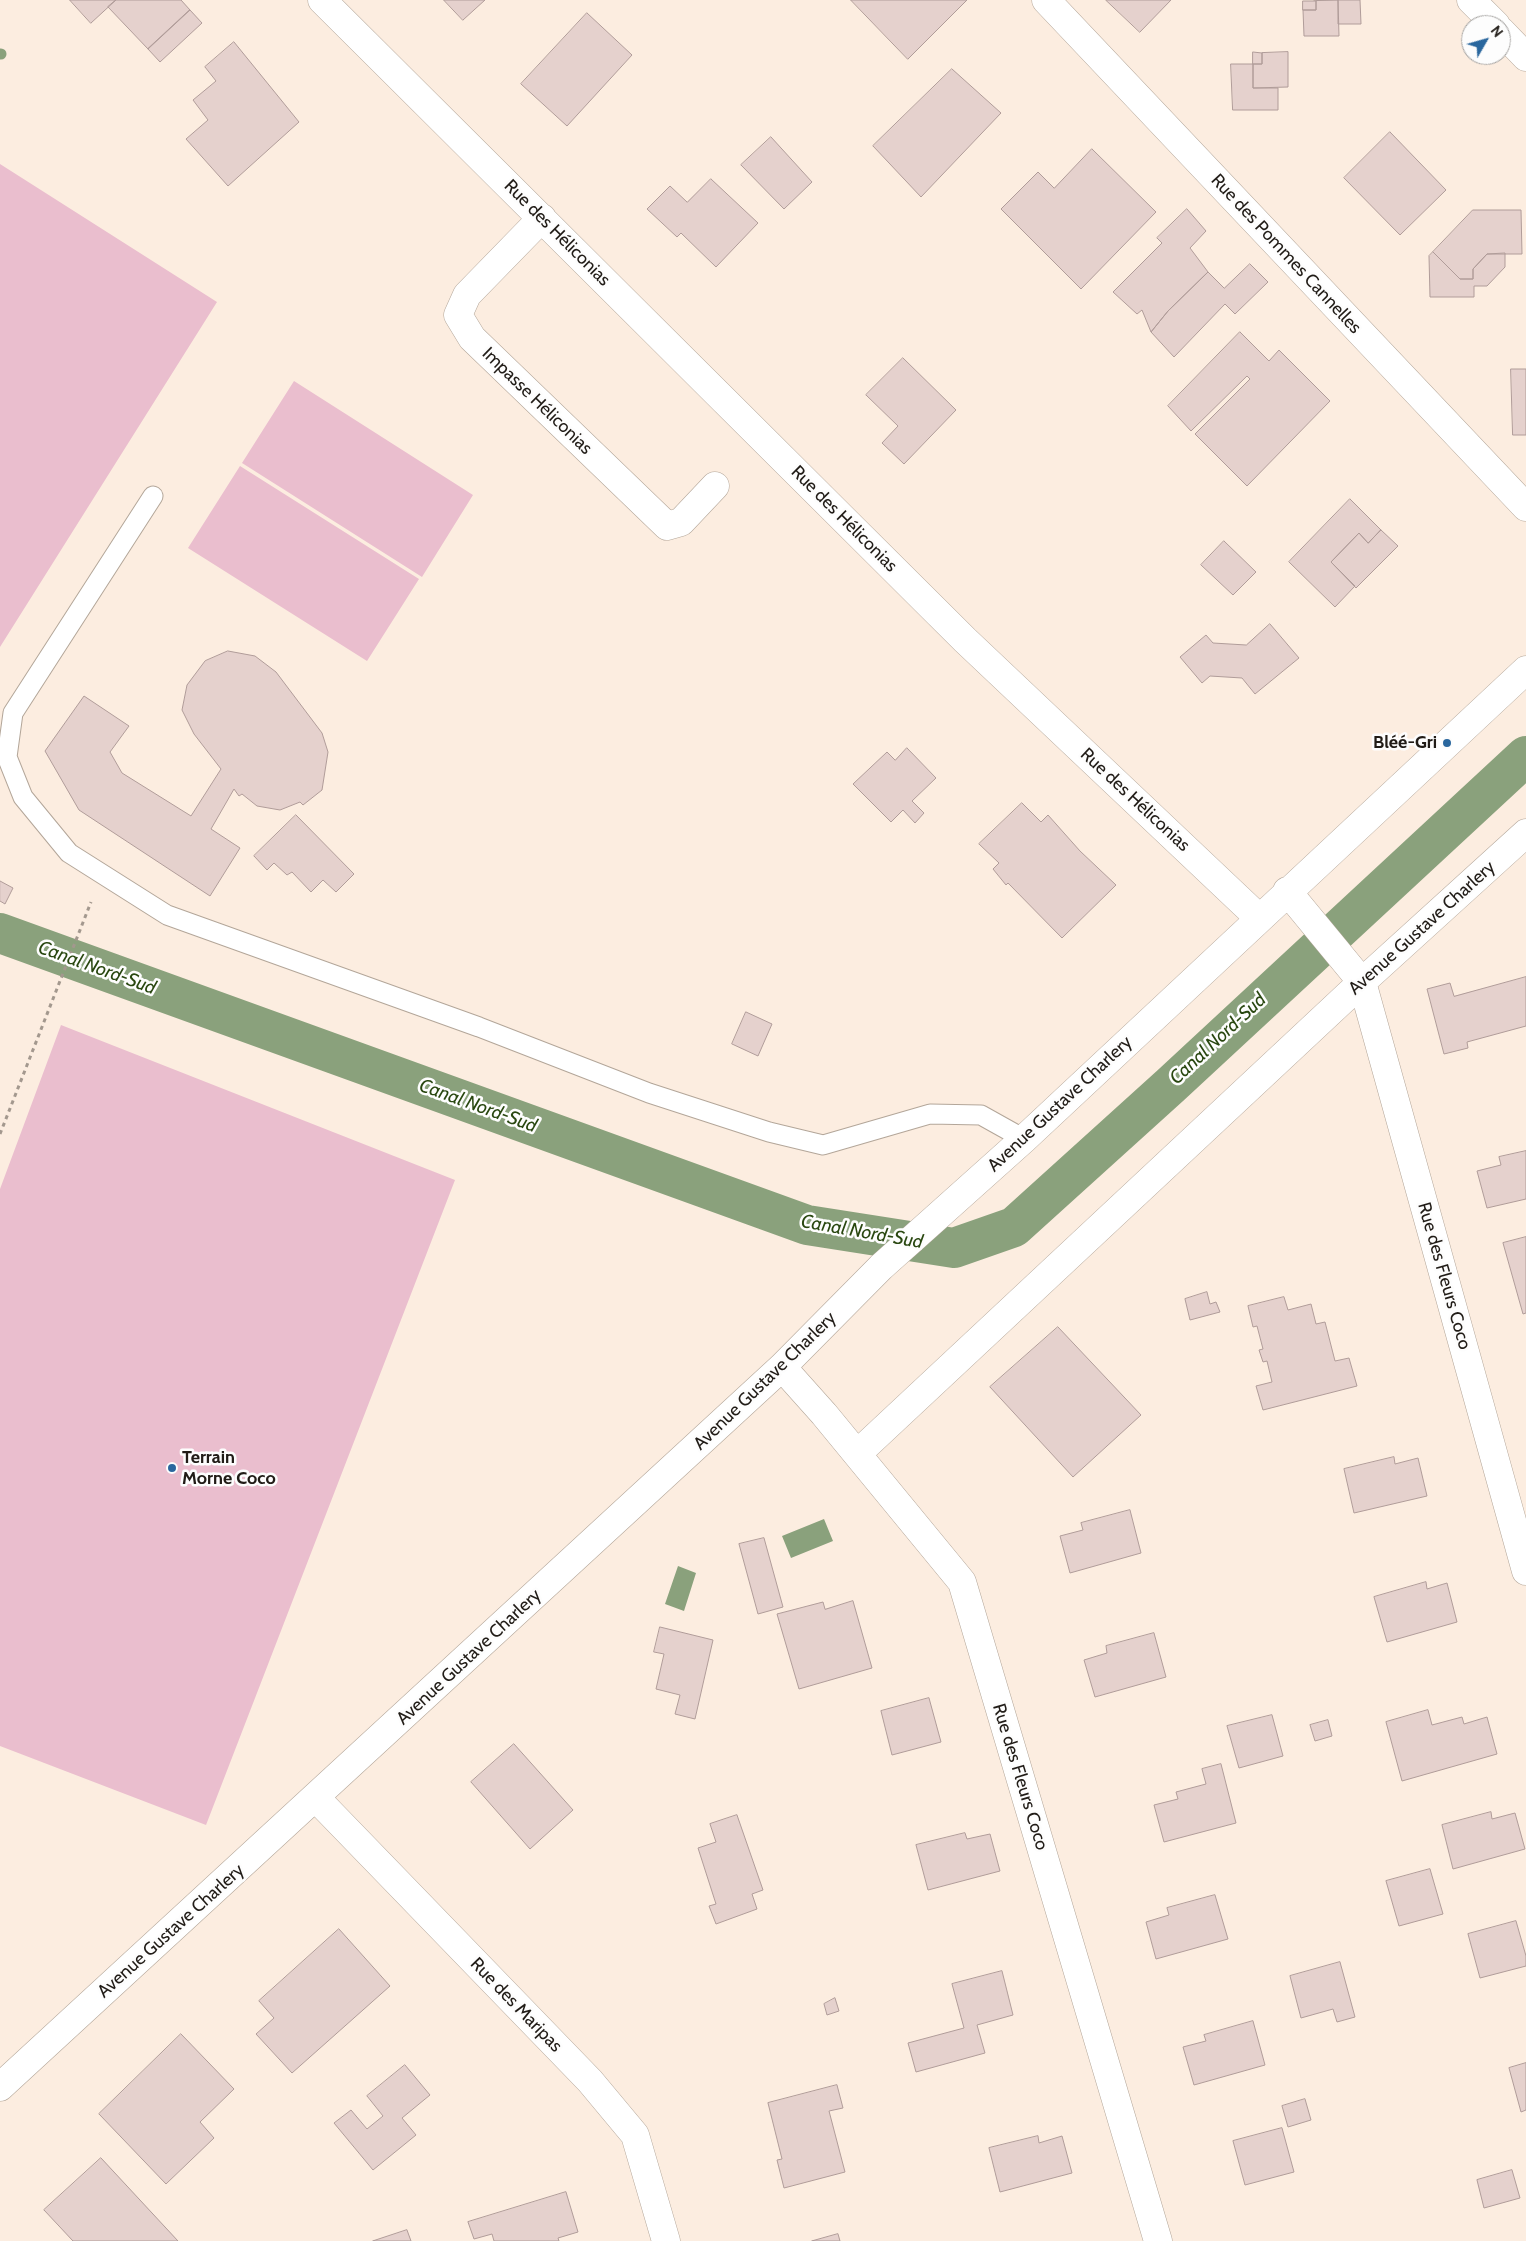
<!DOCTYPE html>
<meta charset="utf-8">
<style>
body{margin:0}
#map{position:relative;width:1526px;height:2241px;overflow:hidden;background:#fcede0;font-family:Cabin,sans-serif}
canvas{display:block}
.north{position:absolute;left:1461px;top:15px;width:50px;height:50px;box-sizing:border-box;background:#fdfdfd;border:1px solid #a5a3a1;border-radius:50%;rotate:52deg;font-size:14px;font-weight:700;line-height:20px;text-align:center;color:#211c17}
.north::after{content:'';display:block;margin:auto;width:18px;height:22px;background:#2a679e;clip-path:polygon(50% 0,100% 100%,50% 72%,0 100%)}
</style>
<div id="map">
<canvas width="1526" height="2241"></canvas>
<div class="north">N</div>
</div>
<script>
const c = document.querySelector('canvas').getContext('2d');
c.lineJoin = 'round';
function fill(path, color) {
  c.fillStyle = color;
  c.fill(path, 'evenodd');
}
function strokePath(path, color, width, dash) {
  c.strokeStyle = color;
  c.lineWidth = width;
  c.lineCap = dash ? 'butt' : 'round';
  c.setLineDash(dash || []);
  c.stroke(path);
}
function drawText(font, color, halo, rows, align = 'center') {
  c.font = font + ' Cabin,sans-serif';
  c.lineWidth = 5;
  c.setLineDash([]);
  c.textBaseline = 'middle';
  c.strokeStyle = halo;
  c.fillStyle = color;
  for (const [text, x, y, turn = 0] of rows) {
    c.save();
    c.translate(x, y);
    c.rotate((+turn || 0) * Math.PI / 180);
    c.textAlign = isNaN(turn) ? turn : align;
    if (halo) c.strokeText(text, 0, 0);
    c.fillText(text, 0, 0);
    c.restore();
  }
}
const green = new Path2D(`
 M0 164 217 302 0 647Z
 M294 381 473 495 422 577 242 463Z
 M240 466 419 579 367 661 188 548Z
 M61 1025 455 1180 206 1825 0 1746V1189Z`);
const water = new Path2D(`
 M824 1519 833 1541 791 1558 782 1536Z
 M678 1566 696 1573 684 1611 665 1604Z`);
const stream = new Path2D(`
 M0 54H1`);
const canal = new Path2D(`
 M0 933 807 1225 954 1248 1014 1227 1171 1085 1526 756`);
const building = new Path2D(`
 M70 0H116L91 23Z
 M116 0H181L190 10 148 49 108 7Z
 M444 0H485L463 20Z
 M851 0H967L908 59Z
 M1106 0H1171L1140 32Z
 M1314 0H1360L1361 24H1338V0Z
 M1338 0 1339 36H1304L1303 10H1316V1Z
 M1303 1H1316V10H1303Z
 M190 10 202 23 160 62 148 49Z
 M587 13 632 55 567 126 521 84Z
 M234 42 299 122 228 186 186 139 208 120 193 100 216 81 205 67Z
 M1253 52 1262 53V64H1253Z
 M1288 52V87L1253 88V64H1262V53Z
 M1231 64H1253V88H1278V110H1233Z
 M952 69 1001 113 921 197 873 146Z
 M1390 132 1446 190 1400 235 1344 178Z
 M771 137 812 182 784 209 741 165Z
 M1092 149 1156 212 1081 289 1001 209 1038 172 1054 188Z
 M711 179 758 223 716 267 681 233 677 237 647 209 670 186 687 202Z
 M1187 209 1206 231 1190 248 1208 272 1168 311 1151 332 1142 310 1137 314 1113 292 1162 243 1157 238Z
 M1473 210H1521L1522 254H1487L1473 269V279H1460L1433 252Z
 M1433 252 1460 279H1473V269L1487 254 1505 253V267L1487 286H1474V297H1430L1429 256Z
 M1250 264 1268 282 1235 314 1225 304 1174 357 1151 332 1168 311 1208 272 1224 288Z
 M1240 332 1269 361 1279 350 1330 401 1247 486 1195 434 1250 379 1247 376 1191 431 1168 406Z
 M903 358 956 410 904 464 882 443 898 426 866 395Z
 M1511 369H1526V435H1513Z
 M1350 499 1381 530 1368 543 1359 533 1331 562 1355 586 1335 607 1289 562Z
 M1381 530 1398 546 1356 588 1331 562 1359 533 1368 543Z
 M1224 541 1256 572 1233 595 1201 565Z
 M1270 624 1299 658 1255 694 1242 678 1210 676 1202 683 1180 657 1206 635 1213 643 1246 645Z
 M228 651 255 656 276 672 322 733 328 752 322 790 303 805 300 802 280 810 257 806 242 794 239 796 234 789 211 829 240 848 210 896 79 810 45 751 84 696 129 726 110 752 122 773 191 816 221 769 194 734 182 710 187 685 205 661Z
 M907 748 936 778 912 801 924 813 915 823 903 810 891 822 853 784 887 752 895 760Z
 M1022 803 1041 822 1048 815 1080 851 1116 885 1062 938 1008 883 1006 885 993 869 999 863 979 844Z
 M296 815 354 874 336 892 323 880 311 892 292 872 287 875 274 863 267 870 254 856Z
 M0 881 13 888 5 904 0 901Z
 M1526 977V1026L1467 1042 1468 1048 1444 1054 1427 989 1450 983 1454 996Z
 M746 1012 772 1024 758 1056 732 1044Z
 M1526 1151V1199L1487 1208 1477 1171 1501 1165 1499 1157Z
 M1526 1237V1313L1523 1314 1503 1243Z
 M1207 1292 1210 1304 1216 1302 1220 1312 1190 1320 1185 1299Z
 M1284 1297 1288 1310 1311 1304 1316 1324 1325 1322 1335 1361 1349 1358 1357 1386 1263 1410 1256 1386 1272 1382 1267 1361 1263 1362 1259 1350 1263 1349 1257 1326 1253 1327 1248 1306Z
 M1058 1327 1141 1415 1073 1477 990 1387Z
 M1394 1457 1395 1464 1418 1458 1427 1496 1354 1513 1344 1469Z
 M1130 1510 1141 1553 1070 1573 1060 1536 1083 1530 1081 1523Z
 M764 1538 783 1607 758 1614 739 1544Z
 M1426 1582 1427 1589 1447 1583 1457 1622 1387 1642 1374 1597Z
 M853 1601 872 1668 799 1689 777 1614 823 1602 825 1609Z
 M660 1627 713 1640 695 1719 675 1714 680 1695 656 1689 664 1654 654 1652Z
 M1154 1633 1166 1677 1095 1697 1084 1660 1107 1653 1106 1646Z
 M929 1698 941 1742 892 1755 881 1711Z
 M1428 1710 1432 1725 1462 1717 1464 1724 1487 1717 1497 1754 1402 1781 1386 1722Z
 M1272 1715 1283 1756 1239 1768 1227 1726Z
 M1328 1720 1332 1736 1315 1741 1310 1725Z
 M514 1744 573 1810 530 1849 471 1782Z
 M1221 1764 1236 1823 1164 1842 1154 1805 1178 1799 1176 1792 1206 1784 1202 1769Z
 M1491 1812 1492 1819 1515 1813 1525 1849 1453 1869 1442 1825Z
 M737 1815 763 1890 752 1894 757 1909 716 1924 709 1906 716 1904 698 1848 716 1842 710 1824Z
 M965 1833 967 1839 990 1834 1000 1871 928 1890 916 1845Z
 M1430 1869 1443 1914 1399 1926 1386 1881Z
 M1215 1895 1228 1939 1156 1959 1146 1922 1169 1915 1167 1908Z
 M1516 1921 1526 1956V1966L1480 1978 1468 1934Z
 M339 1929 390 1986 292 2073 256 2034 274 2018 259 2001Z
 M1340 1962 1355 2017 1337 2022 1333 2009 1301 2018 1290 1976Z
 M1002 1971 1013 2015 977 2025 985 2053 916 2072 908 2043 964 2028 952 1984Z
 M835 1998 839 2011 827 2015 824 2004Z
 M1253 2021 1265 2065 1194 2085 1183 2047 1206 2041 1204 2035Z
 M181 2034 234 2089 200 2122 214 2138 166 2184 99 2114Z
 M1526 2063V2110L1521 2112 1509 2068Z
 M405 2065 430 2095 402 2118 416 2135 373 2170 334 2123 351 2110 367 2129 383 2116 367 2096Z
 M837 2085 843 2108 829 2111 845 2172 784 2188 777 2160 782 2159 768 2103Z
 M1305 2099 1311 2120 1288 2127 1282 2106Z
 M1282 2128 1294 2172 1245 2185 1233 2141Z
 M1038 2136 1039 2143 1062 2136 1072 2173 1000 2192 989 2148Z
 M101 2158 178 2241H73L44 2210Z
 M1512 2170 1520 2198 1484 2208 1477 2180Z
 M566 2192 578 2232 558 2238 559 2241H494L492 2234 474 2239 468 2222Z
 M407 2230 411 2241H373Z
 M838 2234 840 2241H812Z`);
const path = new Path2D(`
 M0 1134 91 902`);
const service = new Path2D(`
 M153 496 13 713 7 757 23 797 69 853 167 915 479 1027 649 1093 769 1132 823 1145 930 1114 981 1115 1024 1139`);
const minor = new Path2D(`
 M322 0 965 640 1259 918
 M1046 0 1526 507
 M1471 0 1496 25
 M1501 31 1526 57
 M542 218 467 295 458 315 472 338 667 526 681 522 715 486
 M1287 891 1362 982 1526 1571
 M782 1367 824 1414 962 1582 1158 2241
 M857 1454 1362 982 1526 833
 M316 1798 590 2081 635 2135 666 2241
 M0 2087 782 1367 881 1267 1024 1139 1526 670`);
const markers = [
 [1447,743,5,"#2a679e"],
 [172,1468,5,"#2a679e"]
];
const streetNames = [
 ["Rue des Héliconias",557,233,45],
 ["Rue des Pommes Cannelles",1286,254,47],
 ["Impasse Héliconias",537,401,44],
 ["Rue des Héliconias",844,519,45],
 ["Rue des Héliconias",1135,800,43],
 ["Avenue Gustave Charlery",1422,928,-42],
 ["Avenue Gustave Charlery",1060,1104,-43],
 ["Rue des Fleurs Coco",1444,1276,74],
 ["Avenue Gustave Charlery",765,1381,-44],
 ["Avenue Gustave Charlery",469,1657,-43],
 ["Rue des Fleurs Coco",1020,1777,73],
 ["Avenue Gustave Charlery",171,1931,-42],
 ["Rue des Maripas",516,2005,46]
];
const poiNames = [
 ["Bléé-Gri",1437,743],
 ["Terrain",182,1458,"left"],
 ["Morne Coco",182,1479,"left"]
];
const waterNames = [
 ["Canal Nord-Sud",97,968,20],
 ["Canal Nord-Sud",1218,1039,-43],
 ["Canal Nord-Sud",478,1106,20],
 ["Canal Nord-Sud",862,1232,10]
];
fill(green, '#eabece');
fill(water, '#8aa17c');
strokePath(stream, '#8aa17c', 11);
strokePath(canal, '#8aa17c', 40);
fill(building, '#e5d1cd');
strokePath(building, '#b09c99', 1);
strokePath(service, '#b3a699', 21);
strokePath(minor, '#b3a699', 29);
strokePath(path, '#a3988e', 3, [4, 4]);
strokePath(service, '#fff', 19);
strokePath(minor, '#fff', 28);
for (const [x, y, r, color] of markers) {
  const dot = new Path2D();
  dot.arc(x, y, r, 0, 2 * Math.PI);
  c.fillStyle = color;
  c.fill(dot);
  strokePath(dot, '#fdfdfd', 2);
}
drawText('18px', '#211c17', '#fdfdfd', streetNames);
drawText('bold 18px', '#211c17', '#fdfdfd', poiNames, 'right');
drawText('italic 19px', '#294710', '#fdfdfd', waterNames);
</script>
